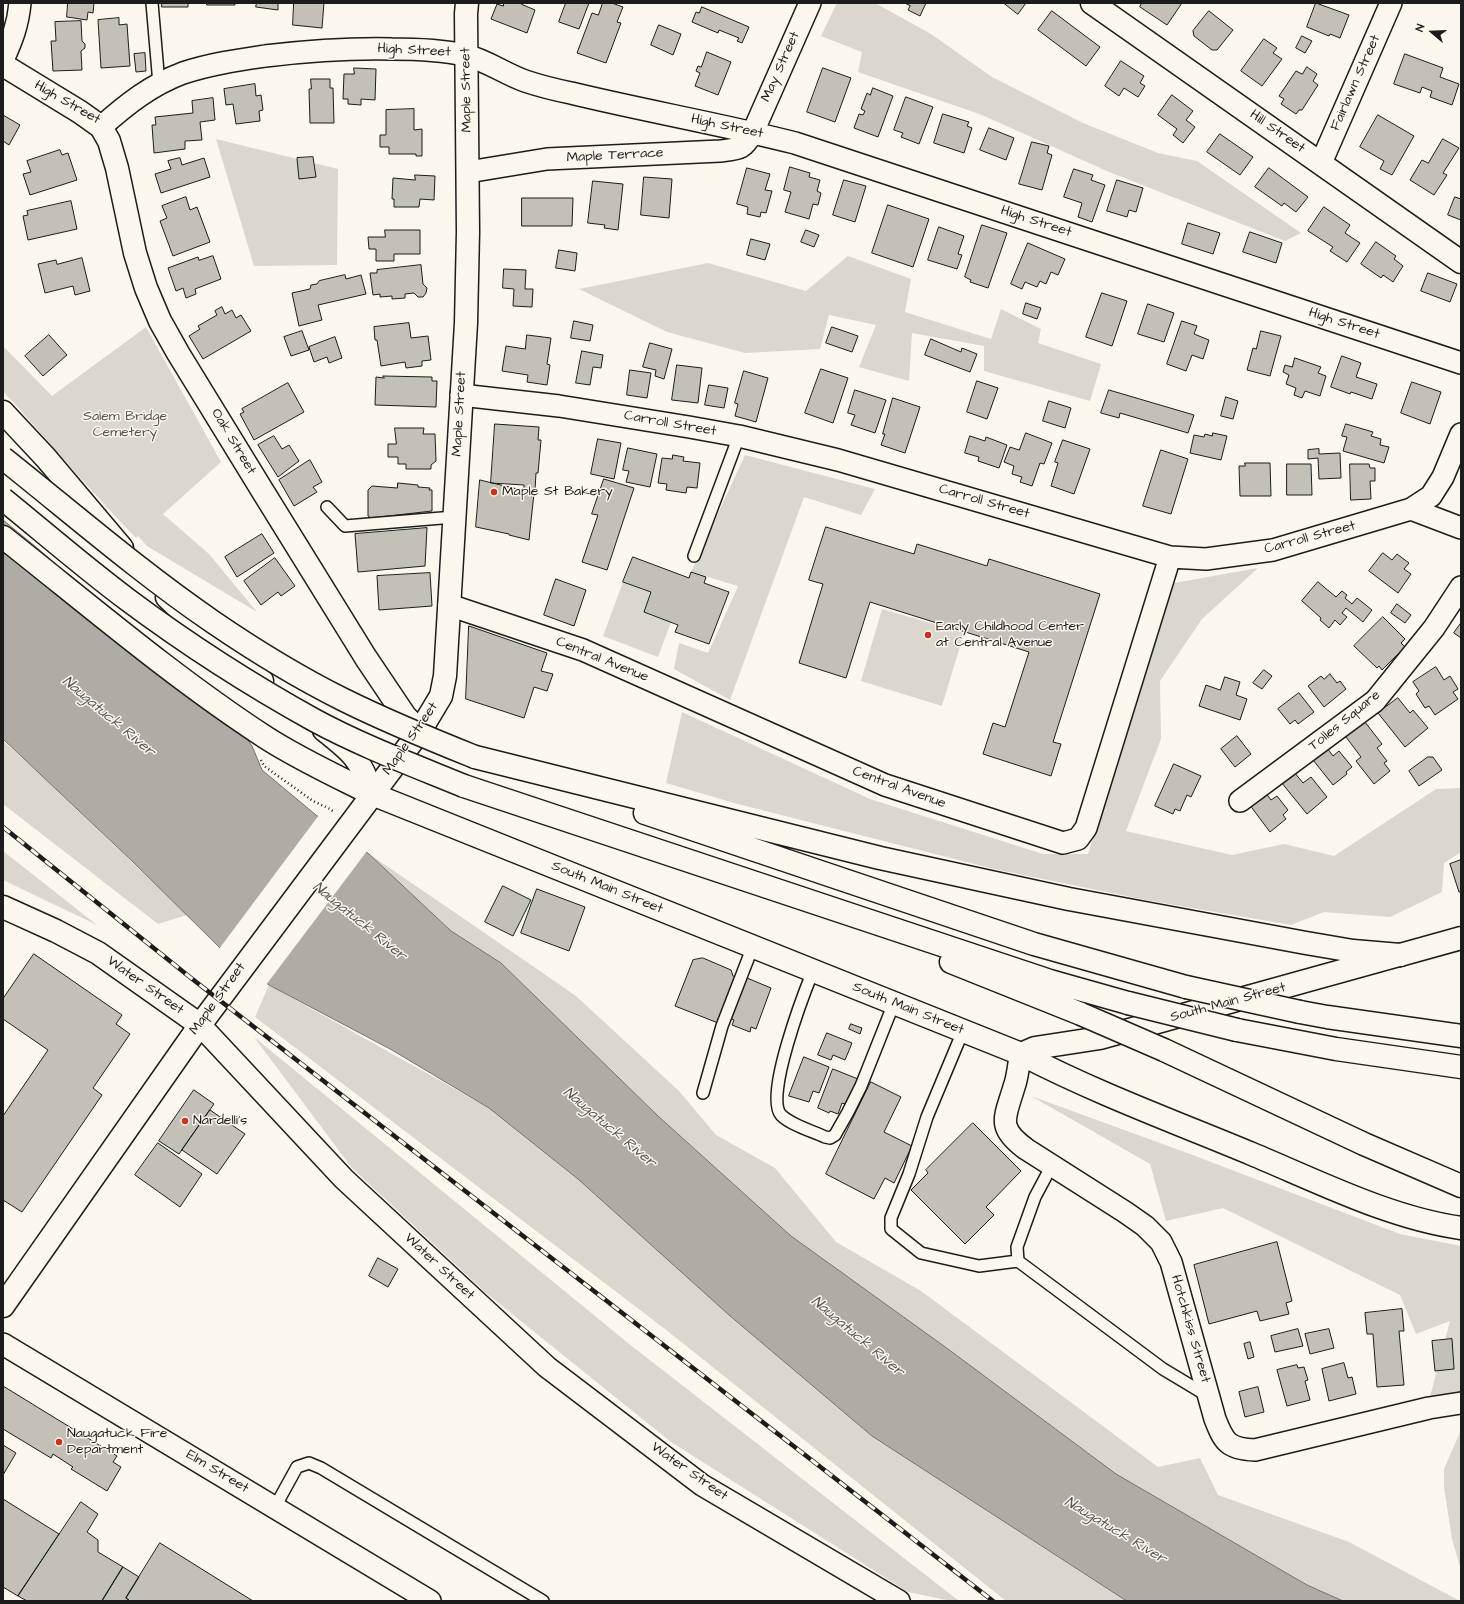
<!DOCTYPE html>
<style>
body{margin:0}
#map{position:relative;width:1464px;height:1604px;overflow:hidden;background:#fbf7ec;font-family:"Architects Daughter",sans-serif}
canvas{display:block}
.frame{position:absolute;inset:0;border:4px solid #1c1c1c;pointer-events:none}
.north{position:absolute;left:1412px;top:12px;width:40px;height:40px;-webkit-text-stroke:3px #fbf7ec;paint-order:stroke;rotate:289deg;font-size:11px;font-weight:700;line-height:16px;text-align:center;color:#1c1c1c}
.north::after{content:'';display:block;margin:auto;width:14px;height:18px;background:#1c1c1c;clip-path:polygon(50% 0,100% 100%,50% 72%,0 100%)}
</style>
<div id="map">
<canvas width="1464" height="1604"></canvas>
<div class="frame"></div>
<div class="north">N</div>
</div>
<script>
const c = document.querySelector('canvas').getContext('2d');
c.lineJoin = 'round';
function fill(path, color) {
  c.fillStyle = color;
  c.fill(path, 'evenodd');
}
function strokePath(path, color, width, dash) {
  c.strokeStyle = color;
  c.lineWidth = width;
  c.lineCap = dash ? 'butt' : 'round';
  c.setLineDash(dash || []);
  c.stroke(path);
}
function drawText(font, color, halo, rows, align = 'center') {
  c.font = font + ' "Architects Daughter",sans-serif';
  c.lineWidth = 3;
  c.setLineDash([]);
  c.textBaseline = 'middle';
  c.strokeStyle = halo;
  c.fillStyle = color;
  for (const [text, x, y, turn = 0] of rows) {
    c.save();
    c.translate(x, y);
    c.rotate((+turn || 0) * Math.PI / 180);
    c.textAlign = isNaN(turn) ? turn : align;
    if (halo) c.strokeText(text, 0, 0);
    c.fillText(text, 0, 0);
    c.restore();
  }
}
const green = new Path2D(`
 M837 3H875L931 34 992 77 1083 123 1158 153 1197 161 1301 233 1285 241 1109 172 982 115 858 72 862 52 821 36Z
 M216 139 338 169 337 265 254 266Z
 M848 256 911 279 905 312 991 339 1001 309 1041 329 1038 343 1101 364 1090 401 984 371V346L912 333 909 381 859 367 876 325 829 315 820 349 745 353 667 332 579 289 708 263 806 291Z
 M146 327 221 462 163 514 209 554 257 612 147 546 138 536 136 538C90 491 48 440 3 391V346L52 396Z
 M745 455 875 489 861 515 804 497 730 700 674 669 679 643 708 653 738 586 691 572Z
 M1258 568 1202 619 1160 681 1161 739 1126 831 1232 855 1284 844 1334 856 1436 789 1461 788V852L1444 863 1442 892 1390 917 1324 912 1291 925 1146 900 994 869 734 803 666 783 682 712 870 799 1043 854H1088L1174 583Z
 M623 582 651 592 644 612 671 622 658 657 603 636Z
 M882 609 964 633 942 706 861 681Z
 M3 741 41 775 187 915 158 924 3 804Z
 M3 851 97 925 3 880Z
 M369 854 479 929 576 996 679 1091 716 1135 775 1168 836 1242 921 1291 1158 1467 1200 1458 1218 1495 1349 1542 1460 1601H1343L1307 1585 1116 1474 948 1349 791 1236 658 1116 501 963 451 931Z
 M269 985 489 1108 578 1179 729 1315 872 1436 1126 1601H1006L665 1329 255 1017Z
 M254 1037 628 1343 959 1601H951L908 1592 671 1442 486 1293 352 1168Z
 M1031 1096 1190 1154 1400 1234 1461 1246V1395L1430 1397 1450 1321 1416 1334 1400 1295 1223 1208 1166 1221 1150 1164Z
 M1461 1430V1570L1452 1539 1444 1487V1469Z`);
const water = new Path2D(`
 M3 520 36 547 231 716 252 746 262 770 316 815 369 854 451 931 501 963 658 1116 791 1236 948 1349 1116 1474 1307 1585 1343 1601H1127L1122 1598 872 1436 729 1315 578 1179 489 1108 392 1050 269 985 219 947 132 861 3 739Z`);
const pier = new Path2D(`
 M319 815 367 851 266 985 219 949Z`);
const building = new Path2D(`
 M68 3H94L93 13 88 12 87 20 67 17Z
 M162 3H188V7H162Z
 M207 3H235V5H207Z
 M257 3H278V10L256 7Z
 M294 3H324L322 28 293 25Z
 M504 3H521V4L535 10 527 33 491 19 497 4 503 6Z
 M566 3H589L579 29 559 22Z
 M603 3H612L623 7 617 22 621 23 606 63 577 53 592 13 598 15Z
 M905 3H926L920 16 908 10 910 6Z
 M1004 3H1026L1018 14Z
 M1142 3H1182L1167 25 1140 7Z
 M1316 3 1349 15 1340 38 1330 34 1329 36 1307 27Z
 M702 7 749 27 742 43 737 41 739 38 719 30 718 33 692 22 696 12 699 13Z
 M1052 11 1100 47 1086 66 1038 30Z
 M1209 11 1233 30 1217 50H1212L1194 36 1193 31Z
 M119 18V25L127 24 130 66 101 68 98 20Z
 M81 21 82 41 85 44V48L81 51 82 70 53 71 51 41H56L55 22Z
 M659 25 681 34 673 55 651 45Z
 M1302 36 1312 41 1305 53 1296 48Z
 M1264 39 1277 48 1273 53 1282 59 1262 86 1241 71Z
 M707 52 731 62 718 95 695 86 700 73 696 71 698 66 701 67Z
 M145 53 146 71 136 72 134 54Z
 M1405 54 1443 68 1440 77 1459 84 1452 105 1430 97 1432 91 1422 87 1420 93 1394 84Z
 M1121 61 1144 76 1140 83 1145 86 1138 97 1124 88 1119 96 1105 86Z
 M1307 67 1317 74 1313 81 1318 85 1302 110H1299L1296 114 1281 104 1284 99 1279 96 1296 71 1302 74Z
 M354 68 376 69 375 100 361 99V105L348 104V99H343L344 74H354Z
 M823 68 851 78 835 122 807 112Z
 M311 79H330V88H333L334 123H310L309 89H311Z
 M255 84 256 96 261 95 263 110 259 111 260 121 236 124 233 104 226 105 224 89Z
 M873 88 893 96 878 137 854 128 859 114 863 115 865 111 861 109 867 93 870 95Z
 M1172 95 1193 111 1186 120 1195 127 1183 143 1173 135 1177 129 1158 115Z
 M906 97 933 107 919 144 901 137 903 133 894 130Z
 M213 98 215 120 200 122 202 140 185 141V149L154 153 152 125H156L155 117 193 113 192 101Z
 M414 109V130L422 129V156H416V154H389V147H380V135H386V110Z
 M943 114 969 122 967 126 972 128 964 153 934 143Z
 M3 115 20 125 9 145 3 141Z
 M1378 115 1414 136 1392 175 1380 169 1384 161 1360 147Z
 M989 128 1014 138 1006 160 980 150Z
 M1220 134 1253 157 1240 175 1207 152Z
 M1443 139 1459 148 1443 173 1447 175 1434 195 1410 180 1422 160 1428 163Z
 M1032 142 1049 146 1047 153 1052 155 1042 190 1019 184Z
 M60 150 62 155 68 153 77 180 30 195 23 174 31 172 27 161Z
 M313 157 316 177 299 179 297 158Z
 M180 158 182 165 204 158 210 177 161 193 155 174 171 169 168 161Z
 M790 167 810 173 809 177 820 180 817 191 821 193 818 205 813 204 809 219 785 212 791 192 784 190Z
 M747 168 770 174 765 190 772 191 766 213 761 212 760 217 747 214 748 207 737 204Z
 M1269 168 1308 197 1296 212 1284 203 1282 206 1255 187Z
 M1074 169 1093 175 1091 180 1105 185 1092 222 1078 217 1082 203 1064 197Z
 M415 175 435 176 434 200 420 199 419 207H394V199H392L393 178 415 180Z
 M644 177 672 179 669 218 641 215Z
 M844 180 866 186 855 222 833 215Z
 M1117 180 1143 188 1136 212 1129 210 1127 217 1107 211Z
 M593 181 623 184 618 230 604 228 605 225 588 223Z
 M186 197 190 210 197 207 210 242 173 256 160 221 167 218 162 206Z
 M1455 197 1461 199V220L1448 215Z
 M522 198H573L572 226H522Z
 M71 201 77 229 28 240 23 216 28 215 27 211Z
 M888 205 929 219 913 267 872 253Z
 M1324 207 1350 225 1345 233 1360 243 1347 262 1330 251 1333 247 1308 231Z
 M1188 223 1220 233 1213 254 1182 244Z
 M982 225 1007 233 988 288 970 282 971 280 965 277Z
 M939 227 964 236 958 254 962 255 957 269 928 260Z
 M385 230H420V254H394V261H376V249H369L368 237H385Z
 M806 230 819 235 814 247 801 242Z
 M1250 232 1282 243 1276 263 1243 252Z
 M751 239 770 244 765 260 747 255Z
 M1376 242 1396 256 1394 259 1403 266 1393 282 1383 275 1381 278 1361 264Z
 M1028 243 1065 259 1058 275 1051 272 1046 284 1040 281 1037 287 1025 282 1022 289 1011 284Z
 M559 250 577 253 575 271 556 268Z
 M213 256 221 279 195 289 196 294 186 298 183 288 176 291 168 268 198 257 199 260Z
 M82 258 90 291 75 295 73 286 45 293 38 264 56 260 57 264Z
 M421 265 423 284 427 288 426 293 423 297H418L414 293 405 294V298L392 299V296L380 297V294L373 295 370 273H377V270Z
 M504 269 526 270 525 289H533L532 307 513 306 514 289 503 288Z
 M1428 273 1457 284 1450 302 1421 291Z
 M345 275 346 279 361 275 366 294 318 305 322 320 299 326 292 293 310 289 311 285 317 284 319 281Z
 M1102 293 1127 301 1112 346 1086 337Z
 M1026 303 1041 308 1037 319 1023 314Z
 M1148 304 1174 313 1164 342 1138 334Z
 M222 307 225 314 232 310 236 318 241 315 251 331 203 359 189 336 200 329 198 326 217 315 215 311Z
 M574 321 593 325 590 341 571 338Z
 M1182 321 1197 326 1194 334 1209 340 1203 359 1192 355 1186 371 1167 364Z
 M409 323 411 338 428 336 431 360 422 361V366L406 368 405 362 381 366 377 340H375L374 327Z
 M832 327 858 336 852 352 826 343Z
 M302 331 309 350 291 356 284 337Z
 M1261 331 1281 336 1270 376 1247 370 1253 348 1256 349Z
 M49 335 67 355 43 376 25 356Z
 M527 335 551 338 547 364 550 365 547 385 527 382 528 375 502 371 506 346 525 349Z
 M335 337 342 358 329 363 327 357 314 362 309 347Z
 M931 339 961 352 962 348 977 354 970 372 925 355Z
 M650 343 672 349 664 379 655 376 656 370 643 367Z
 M582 351 603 355 601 368 593 367 590 385 576 383Z
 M1342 356 1361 363 1356 377 1377 384 1372 399 1351 392 1350 394 1331 387Z
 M1295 358 1321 367 1318 373 1326 376 1320 396 1305 391 1302 398 1294 395 1296 388 1286 384 1289 375 1283 372 1285 365 1292 367Z
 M677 365 702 368 698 403 672 400Z
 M821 369 848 378 833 423 805 413Z
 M630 370 651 373 647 398 627 395Z
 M744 371 768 378 756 422 735 416 738 404 735 403Z
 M383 376 432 377V381H437L436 407 375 405 376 377 384 378Z
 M977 381 998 388 987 419 967 412Z
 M1412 382 1441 392 1430 424 1401 413Z
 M288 383 304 412 254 440 240 414 244 412 242 409Z
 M709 385 728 388 724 408 705 405Z
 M855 390 886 400 875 433 851 425 855 415 848 413Z
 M1109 390 1194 415 1188 433 1120 413 1119 418 1101 413Z
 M1226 397 1238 401 1233 419 1221 416Z
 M893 398 920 407 905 453 881 445 885 434H883Z
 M1049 401 1071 408 1065 428 1043 421Z
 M495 424 539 427 538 440H541L538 473H536L535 490 524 489V485L491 483Z
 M1346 424 1373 432 1371 436 1381 439 1380 445 1389 447 1384 463 1343 451 1347 437 1342 436Z
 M395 428H424L423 434H435L436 461 431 465V469H406V464H398V457H388V444H396Z
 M1026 433 1052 443 1044 464 1040 463 1032 486 1020 482 1022 477 1012 474 1014 466 1004 462 1010 447 1019 450Z
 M1213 433 1227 436 1221 460 1190 453 1194 435 1204 437 1205 434 1212 436Z
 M274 436 282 449 289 445 299 461 278 477 258 445Z
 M970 436 985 441 986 437 1007 445 999 468 978 461 979 457 965 453Z
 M598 439 621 443 614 479 591 474Z
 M1063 440 1090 449 1074 494 1051 486 1058 463 1055 462Z
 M628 448 657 454 650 487 626 482 629 471 623 470Z
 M1319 449V454L1340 453 1341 478 1319 479 1318 458 1308 459V450Z
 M1161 450 1188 459 1171 514 1143 506Z
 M673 455 684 457 683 461 700 463 697 488 687 487 686 493 666 490 667 484 658 483 662 458 672 459Z
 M310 460 322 482 313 487 317 492 294 506 279 480Z
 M1245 463H1270L1271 496H1240L1239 466H1245Z
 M1287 464H1311L1312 495H1287Z
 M1350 464H1369L1370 468H1375V481H1370L1371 499 1351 500Z
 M604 479 634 488 607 570 582 562 598 515 592 514Z
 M480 480 534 493 529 540 509 535V534L476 527Z
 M398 483 418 485V487L430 488 429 490H432V511L371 518 368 516V490L372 486 397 488Z
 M826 527 914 554 917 544 987 566 989 559 1100 594 1053 742 1061 744 1051 776 983 754 993 723 1005 727 1029 652 870 602 846 678 799 663 823 584 809 580Z
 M427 528 425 566 358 572 355 534Z
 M262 534 274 553 237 577 225 557Z
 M1383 553 1392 560 1397 554 1409 563 1404 569 1411 574 1398 593 1369 571Z
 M633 557 689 578 691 572 706 577 704 583 729 592 709 644 675 632 678 625 644 612 651 592 623 582Z
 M275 558 295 586 281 596 278 592 261 605 244 581Z
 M430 573 432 606 379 610 377 576Z
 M556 579 586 590 574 626 544 615Z
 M1318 582 1336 597 1342 591 1347 595 1345 598 1352 604 1357 598 1372 610 1363 622 1346 608 1342 613 1347 617 1340 625 1335 620 1329 628 1320 620 1321 618 1302 601Z
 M1397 604 1411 615 1405 623 1391 613Z
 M1383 617 1405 639 1401 643 1405 647 1382 670 1379 666 1377 668 1354 646Z
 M1461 623V638L1454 633Z
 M469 626 547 653 541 671 553 674 547 691 534 687 524 718 466 699Z
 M1436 667 1444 680 1450 676 1458 689 1453 692 1458 699 1435 715 1429 706 1425 708 1416 694 1419 691 1413 682Z
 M1264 670 1272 676 1262 689 1253 683Z
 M1330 674 1337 683 1340 681 1346 689 1324 707 1308 686 1321 676 1324 679Z
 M1225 677 1240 682 1236 695 1247 699 1240 720 1199 706 1206 685 1220 690Z
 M1299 693 1314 712 1298 724 1295 720 1290 724 1278 709Z
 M1398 698 1410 713 1413 710 1428 728 1405 747 1378 713Z
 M1365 722 1382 744 1377 748 1387 761 1384 763 1390 771 1374 784 1356 761 1361 757 1346 737Z
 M1237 736 1251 754 1235 767 1221 749Z
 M1327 748 1333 756 1339 751 1352 767 1346 772 1347 774 1333 785 1313 760Z
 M1428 757H1433L1442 770 1419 786 1409 771Z
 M1174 764 1201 776 1191 797 1187 795 1180 811 1175 809 1173 814 1155 806Z
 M1294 772 1303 783 1311 777 1327 797 1307 814 1281 782Z
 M1265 792 1271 800 1277 796 1288 810 1283 815 1286 819 1270 832 1249 804Z
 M1461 860V892H1459L1450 864Z
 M503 886 531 900 513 936 485 922Z
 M537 889 585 907 569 951 521 933Z
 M34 954 122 1015 116 1024 130 1034 93 1088 102 1095 22 1212 3 1200V1116L48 1050 3 1019V999Z
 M703 958 731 970 733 976 736 977 718 1023 675 1006 693 960Z
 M747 978 771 988 756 1029 751 1027 750 1032 732 1025 734 1020 730 1018 744 981 745 982Z
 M851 1024 862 1028 860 1034 849 1029Z
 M827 1033 852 1043 845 1060 833 1055 831 1060 818 1055Z
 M804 1057 829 1067 819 1093 813 1091 809 1102 789 1096Z
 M833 1069 858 1079 848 1105 842 1103 838 1114 830 1111 829 1113 818 1108Z
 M871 1082 901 1097 884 1132 912 1146 894 1183 885 1178 874 1199 826 1174Z
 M194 1090 214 1104 179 1154 159 1141Z
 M210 1110 245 1134 217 1174 182 1150Z
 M973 1123 1021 1171 986 1207 994 1215 965 1244 911 1190 928 1173 926 1170Z
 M158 1143 202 1174 180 1207 135 1175Z
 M1277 1242 1292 1301 1286 1303 1289 1314 1260 1321 1257 1311 1209 1324 1194 1265Z
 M378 1258 398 1269 388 1287 369 1276Z
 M1402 1309 1404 1331H1399L1404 1385 1377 1387 1373 1334H1367L1365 1313Z
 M1298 1329 1303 1346 1275 1352 1271 1336Z
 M1329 1329 1334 1348 1310 1354 1305 1334Z
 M1452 1339 1454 1369 1435 1371 1432 1341Z
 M1250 1342 1254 1357 1248 1359 1244 1344Z
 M1344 1363 1348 1378 1352 1377 1356 1394 1329 1401 1322 1369Z
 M1297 1365 1298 1368 1304 1367 1308 1380 1305 1381 1310 1400 1287 1406 1277 1370Z
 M3 1386 117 1456 113 1462 121 1467 107 1491 71 1469 73 1467 53 1454 51 1458 3 1429Z
 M1258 1387 1264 1412 1245 1417 1239 1392Z
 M3 1445 16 1453 3 1475Z
 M3 1499 59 1534 18 1596 3 1587Z
 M81 1502 98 1514 87 1532 98 1540V1552L123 1567 102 1601H27L18 1596Z
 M160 1543 253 1601H130L126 1598Z
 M123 1567 139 1577 126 1598 130 1601H102Z`);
const path = new Path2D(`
 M261 760 264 766 313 801 330 809 334 812`);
const lane = new Path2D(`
 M152 3 159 84
 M327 507 345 526 454 517
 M694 556 739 436
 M813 971C804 993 764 1097 781 1115 791 1125 812 1131 825 1137L830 1138 835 1135 848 1112 861 1086 894 1003
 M963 1031 927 1117 909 1174 891 1218V1229L921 1253 979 1266 1018 1261
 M703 1093 722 1026 753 946
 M1052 1165 1035 1197 1017 1247 1018 1261 1163 1369 1208 1396
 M275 1507 297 1467 309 1463 321 1468 543 1601`);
const street = new Path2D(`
 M3 60C12 40 18 25 20 3
 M101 127C127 104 151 85 183 73 210 64 238 60 265 56 308 51 350 48 392 49 417 49 441 50 465 55 486 60 505 74 525 81 540 86 556 90 571 93 645 111 721 124 795 143L1461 363
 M1321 163 1391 3
 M468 172 547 159 720 151C739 149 743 150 753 132L810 3
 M461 395 559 406 689 427 739 436 838 460 1170 557 1206 559 1273 550 1411 509 1431 496 1443 477 1461 434
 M1411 509 1461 528
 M449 605 583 650 885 785 1063 843 1078 839 1086 828 1170 557
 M1240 801 1375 701 1434 628 1461 587
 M200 1025 344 1179 547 1367 702 1485 899 1601
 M1021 1054C1018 1065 1018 1077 1014 1087 1005 1118 996 1127 1026 1149L1125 1212 1145 1226 1161 1242 1171 1262 1215 1419C1224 1442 1228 1449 1255 1450L1429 1408 1461 1403
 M3 1344 430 1601`);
const secondary = new Path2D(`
 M1092 3 1461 262
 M3 65 80 112 101 127 109 141 117 168 135 253 146 288 160 321 178 353 262 490 366 658 405 716 420 731
 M372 794 1021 1054 1035 1048 1100 1038 1399 955
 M3 907 56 931 98 953 200 1025
 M3 1306 200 1025 420 731 441 696 445 676 466 323 468 232 466 14 467 3`);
const primary = new Path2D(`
 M1400 955 1461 938`);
const highway = new Path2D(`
 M3 412 46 458 122 548
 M3 537C89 605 173 677 265 737 299 759 336 776 372 794
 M167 597 221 649 262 681
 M324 730C352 752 361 759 372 794
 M475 757 880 858 1069 899 1306 943 1353 951 1400 955
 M464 786 1050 981 1128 1003
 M645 813 1034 944 1186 987
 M951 962 1081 1014
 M1300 1012 1327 1017 1461 1036
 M1237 1030 1336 1049 1461 1067
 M1164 1050 1364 1144 1461 1186
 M1021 1054C1096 1093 1175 1122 1252 1154 1319 1182 1390 1218 1461 1228`);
const rail = new Path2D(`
 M3 827 191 978 993 1601`);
const highwayBridge = new Path2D(`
 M3 458C72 513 140 572 213 622 254 650 298 677 342 699 386 721 430 739 475 757
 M3 499C45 533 85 568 128 600 187 644 249 684 314 720 362 746 413 765 464 786
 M1186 987 1300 1012
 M1128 1003 1237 1030
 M1081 1014 1164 1050`);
const markers = [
 [494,492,4,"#c8321e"],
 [928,635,4,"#c8321e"],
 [185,1121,4,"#c8321e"],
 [59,1442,4,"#c8321e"]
];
const streetNames = [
 ["High Street",414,51,3],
 ["May Street",781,67,-66],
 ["Fairlawn Street",1356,83,-66],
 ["Maple Street",467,90,-91],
 ["High Street",67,103,30],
 ["High Street",727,127,12],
 ["Hill Street",1277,132,35],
 ["Maple Terrace",615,156,-3],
 ["High Street",1036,222,18],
 ["High Street",1344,324,18],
 ["Maple Street",460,414,-87],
 ["Carroll Street",670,424,10],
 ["Oak Street",233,442,59],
 ["Carroll Street",984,502,16],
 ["Carroll Street",1310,538,-15],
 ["Central Avenue",602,660,22],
 ["Tolles Square",1345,721,-39],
 ["Maple Street",411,739,-55],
 ["Central Avenue",899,788,20],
 ["South Main Street",607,888,22],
 ["Water Street",145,986,35],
 ["Maple Street",218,999,-54],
 ["South Main Street",1228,1003,-15],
 ["South Main Street",908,1009,22],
 ["Water Street",439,1267,43],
 ["Hotchkiss Street",1190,1329,74],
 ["Elm Street",217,1472,31],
 ["Water Street",689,1472,35]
];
const parkNames = [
 ["Salem Bridge",125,417],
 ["Cemetery",125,433]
];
const poiNames = [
 ["Maple St Bakery",502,492],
 ["Early Childhood Center",936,627],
 ["at Central Avenue",936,643],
 ["Nardelli's",193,1121],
 ["Naugatuck Fire",67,1434],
 ["Department",67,1450]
];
const waterNames = [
 ["Naugatuck River",108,717,40],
 ["Naugatuck River",359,922,39],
 ["Naugatuck River",609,1128,40],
 ["Naugatuck River",857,1337,40],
 ["Naugatuck River",1115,1531,31]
];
fill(green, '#dad7ce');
fill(water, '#afaca5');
strokePath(water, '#74726e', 1);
fill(pier, '#fbf7ec');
fill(building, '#c3c0b8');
strokePath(building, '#1c1c1c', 1);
strokePath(lane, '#1c1c1c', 14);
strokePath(street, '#1c1c1c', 24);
strokePath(secondary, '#1c1c1c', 25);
strokePath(primary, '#1c1c1c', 25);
strokePath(highway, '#1c1c1c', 25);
strokePath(path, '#1c1c1c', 2.5, [1, 3]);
strokePath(lane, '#fbf7ec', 11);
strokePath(street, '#fbf7ec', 21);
strokePath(secondary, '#fbf7ec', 22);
strokePath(primary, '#fbf7ec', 22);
strokePath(highway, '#fbf7ec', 22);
strokePath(rail, '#1c1c1c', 4.5);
strokePath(rail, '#fbf7ec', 3, [9]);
strokePath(highwayBridge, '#1c1c1c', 25, []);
strokePath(highwayBridge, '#fbf7ec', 22);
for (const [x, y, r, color] of markers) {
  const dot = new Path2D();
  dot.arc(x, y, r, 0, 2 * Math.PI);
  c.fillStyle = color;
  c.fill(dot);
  strokePath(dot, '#fbf7ec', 1.5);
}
drawText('14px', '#1c1c1c', '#fbf7ec', streetNames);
drawText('14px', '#555451', '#fbf7ec', parkNames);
drawText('14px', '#1c1c1c', '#fbf7ec', poiNames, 'left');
drawText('italic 15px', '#575653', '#fbf7ec', waterNames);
</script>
